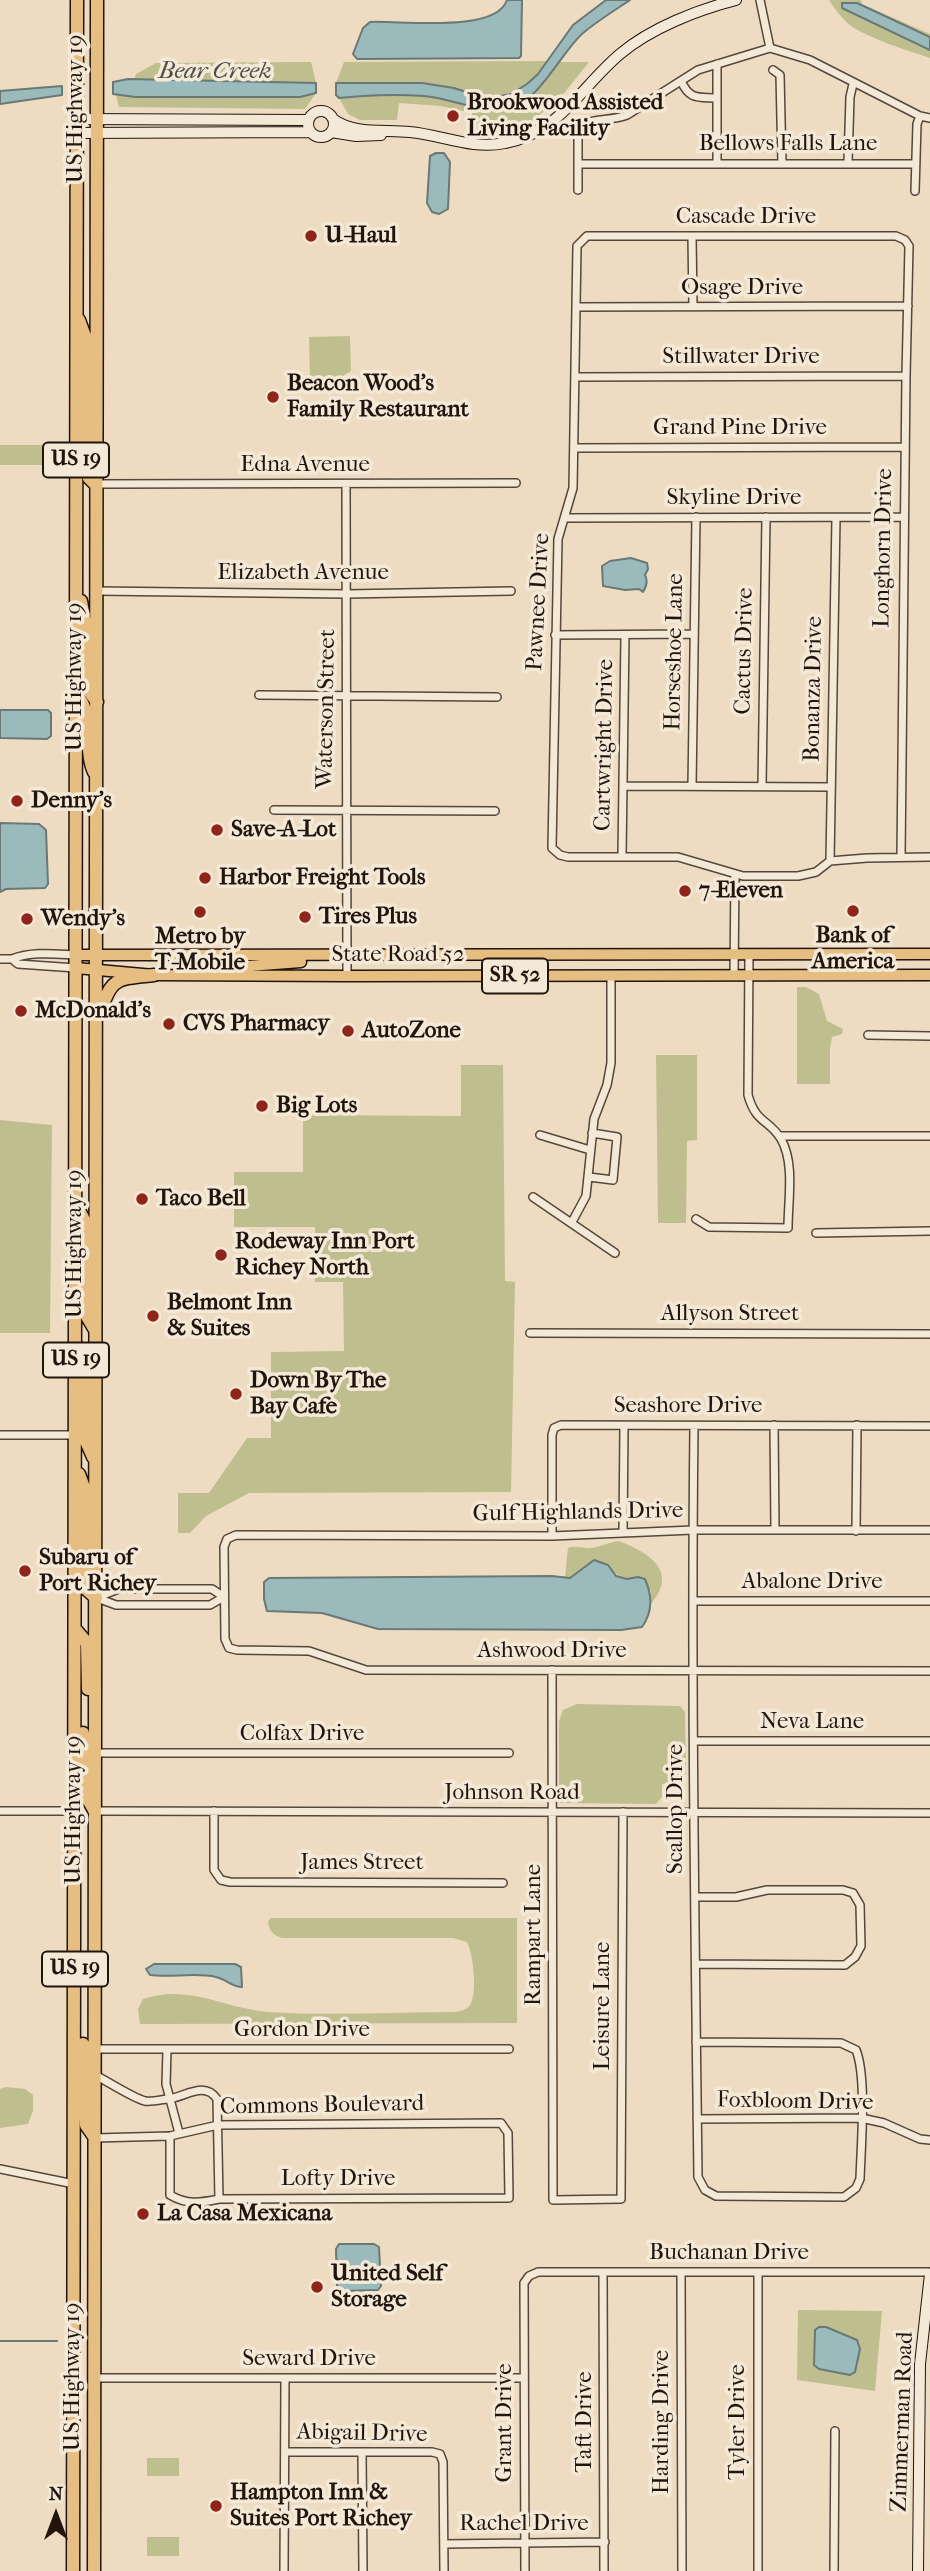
<!DOCTYPE html>
<style>
body{margin:0}
#map{position:relative;width:930px;height:2571px;overflow:hidden;background:#eedcc2;font-family:"IM FELL French Canon",serif}
canvas{display:block}
.north{position:absolute;left:21px;top:2480px;width:70px;height:70px;-webkit-text-stroke:5px #f4e8d7;paint-order:stroke;rotate:0deg;font-size:19px;font-weight:700;line-height:28px;text-align:center;color:#21150e}
.north::after{content:'';display:block;margin:auto;width:24px;height:32px;background:#21150e;clip-path:polygon(50% 0,100% 100%,50% 72%,0 100%)}
</style>
<div id="map">
<canvas width="930" height="2571"></canvas>
<div class="north">N</div>
</div>
<script>
const c = document.querySelector('canvas').getContext('2d');
c.lineJoin = 'round';
function fill(path, color) {
  c.fillStyle = color;
  c.fill(path, 'evenodd');
}
function strokePath(path, color, width, dash) {
  c.strokeStyle = color;
  c.lineWidth = width;
  c.lineCap = dash ? 'butt' : 'round';
  c.setLineDash(dash || []);
  c.stroke(path);
}
function drawText(font, color, halo, rows, align = 'center') {
  c.font = font + ' "IM FELL French Canon",serif';
  c.lineWidth = 7;
  c.setLineDash([]);
  c.textBaseline = 'middle';
  c.strokeStyle = halo;
  c.fillStyle = color;
  for (const [text, x, y, turn = 0] of rows) {
    c.save();
    c.translate(x, y);
    c.rotate((+turn || 0) * Math.PI / 180);
    c.textAlign = isNaN(turn) ? turn : align;
    if (halo) c.strokeText(text, 0, 0);
    c.fillText(text, 0, 0);
    c.restore();
  }
}
const green = new Path2D(`
 M829 0H861L862 4 930 34V58C909 51 868 38 851 26 842 19 835 9 829 0Z
 M547 61C521 98 496 103 454 88L336 83 344 62Z
 M311 62 316 83 134 81 136 74 156 63Z
 M558 62H589L561 97 526 126 471 134 472 113 441 106 399 103 397 120H360L348 114 339 98C367 95 398 93 426 96 457 99 498 120 526 98L527 100 546 80Z
 M316 93 305 109 119 107 116 95 300 97Z
 M350 336 351 371 341 377H310L309 337Z
 M0 445H53L57 455 54 465H0Z
 M797 987H806L819 994 827 1021 843 1029 842 1034 832 1037 830 1048V1084H797Z
 M656 1055H697V1140L687 1141 686 1223H658Z
 M461 1065H503L505 1281 515 1282 511 1492 249 1493 206 1516 190 1533H178V1493H209L247 1438H271V1352L344 1351 343 1282H315V1227H234V1172H303V1115L461 1116Z
 M0 1120 52 1125 50 1333H0Z
 M619 1541C649 1553 680 1571 650 1605L651 1591 638 1577C624 1580 617 1577 608 1565L571 1578 565 1577 568 1548C577 1545 582 1549 591 1548 600 1547 609 1542 619 1541Z
 M577 1704 680 1706 685 1712 686 1774 682 1781 662 1784V1797L656 1804 559 1803V1721L563 1710Z
 M271 1918H517V2023L140 2024 138 2009 143 1999C189 1984 222 2008 268 2012 328 2016 394 2012 455 2012 460 2011 467 2010 470 2005 478 1992 473 1954 467 1942L453 1938H282C273 1935 269 1931 268 1921Z
 M6 2087 25 2089 33 2095V2111L28 2124 0 2128V2089Z
 M798 2310 882 2311 875 2391 797 2380ZM815 2329 850 2375 819 2369 814 2365Z
 M147 2458H179V2476H147Z
 M147 2537H179V2556H147Z`);
const water = new Path2D(`
 M507 0H522L521 56 519 58 357 59 353 54 363 28 370 22C399 20 496 34 507 0Z
 M606 0H630C614 11 597 21 582 34 561 53 538 103 508 109 481 114 451 98 424 96 396 94 367 95 339 98L336 95V83H422L454 88 472 94 494 97 511 94 527 84 538 74 573 25Z
 M842 3H857L930 37V50L842 8Z
 M128 79 316 83V93L300 97H135L113 94V82Z
 M62 86V95L0 104V91Z
 M436 153H444L450 162 448 209 439 214 432 212 427 203 430 156Z
 M631 558 647 563 648 569 645 575C648 581 647 586 643 592L639 589 625 590 603 586 602 566 610 561Z
 M0 710H48L51 713V736L47 739 0 738Z
 M0 823 39 824 46 830 48 884 45 888 6 889 0 892Z
 M594 1560 608 1565 616 1576 627 1579 638 1577 645 1579C652 1595 653 1612 642 1627L621 1630 378 1629 322 1613 267 1611 264 1599V1582L269 1578 552 1576 570 1578Z
 M154 1964H235L241 1967 242 1987C232 1987 226 1979 216 1977 195 1972 171 1978 150 1975L146 1969Z
 M339 2244H374L379 2247 381 2286 378 2290 343 2291 337 2287 336 2249Z
 M819 2327H826L857 2340 860 2349 855 2372 850 2375 819 2369 814 2365 815 2330Z`);
const stream = new Path2D(`
 M0 2341H57`);
const street = new Path2D(`
 M760 0 770 48
 M770 48 810 60 920 116 930 118
 M717 64V164
 M773 70 780 75 782 164
 M681 81C690 100 697 97 716 98
 M848 162 850 97 853 84
 M578 164H915
 M578 190V136L580 125C596 118 611 121 627 115L698 70 770 48
 M915 191 917 124 920 116
 M692 236 693 307
 M577 307 908 306
 M576 377 906 376
 M574 448 905 447
 M96 484 516 483
 M346 484 347 976
 M565 518 904 517
 M96 591 347 594 511 591
 M555 635 693 634
 M259 695 497 697
 M623 786 831 787
 M692 786 696 517
 M762 786 766 517
 M274 810 495 811
 M622 856 625 635
 M901 857 906 376 909 246 905 240 896 236H587L577 246 573 488 558 539 552 848 560 855 568 857H678L743 876H798L816 872 830 861 867 858 930 857
 M830 861 836 518
 M0 959H12
 M76 968 18 964 12 959C32 951 55 954 76 955
 M734 976 735 874
 M868 1035 930 1036
 M540 1135 590 1150
 M779 1136H930
 M589 1177 613 1180 617 1137 592 1133
 M533 1197 615 1253
 M696 1219 709 1227 788 1228C788 1200 795 1163 781 1139 769 1119 756 1124 748 1095L749 955
 M572 1222 586 1196 594 1119 607 1085 611 1063V975
 M816 1233 930 1231
 M530 1333 930 1334
 M774 1425 775 1530
 M694 1426C691 1676 695 1927 698 2177L705 2190 716 2196 844 2197 856 2188 860 2179C861 2147 867 2077 856 2050L841 2043 696 2042
 M0 1435H75
 M930 1530H693L552 1536 236 1535 227 1539 224 1547 225 1639 229 1648 237 1650 309 1651 366 1670 930 1671
 M856 1531 857 1425
 M623 1533 624 1426
 M552 1536V1435L554 1428 561 1425 930 1426
 M96 1598 118 1589H212L224 1597
 M97 1598 116 1605H210L224 1597
 M693 1601H930
 M552 1670 553 2200 621 2199 623 1812
 M695 1741H930
 M96 1753H509
 M0 1811H74
 M95 1811 930 1813
 M214 1811V1870L221 1880 230 1882 503 1883
 M695 1897H736L767 1890H843L853 1893 860 1905 861 1946 855 1957 845 1965 696 1964
 M94 2049H509
 M167 2050 166 2084 179 2133
 M95 2075C107 2081 133 2098 145 2101 150 2102 160 2100 167 2099 184 2098 204 2080 217 2099L219 2199
 M697 2119 861 2118 884 2123 920 2139 930 2140
 M95 2138 170 2136 218 2125 501 2123 508 2133 509 2198 219 2199C200 2203 187 2205 170 2195V2136
 M0 2169 74 2184
 M603 2272 604 2571
 M681 2272 682 2571
 M94 2378H524
 M285 2452H432L440 2454 443 2462 444 2571
 M362 2452 363 2571
 M444 2544 605 2542
 M284 2571 285 2378
 M525 2571 524 2283 529 2276 538 2272H930
 M758 2571V2273
 M834 2571 835 2431`);
const secondary = new Path2D(`
 M308 124a13 13 0 1 1 26 0a13 13 0 1 1-26 0Z
 M76 119 308 120
 M333 119C354 135 386 129 410 132 442 135 472 150 505 143 559 133 581 87 620 54 651 28 697 10 736 0
 M331 132 356 136 381 135
 M75 133 311 132
 M918 2571 920 2364 930 2274`);
const primary = new Path2D(`
 M76 955 930 954
 M76 968 154 975 347 976 930 975
 M227 975 235 967 301 962`);
const highway = new Path2D(`
 M79 320 86 339V469L89 478 94 483
 M81 601 85 623 86 687 97 702
 M75 694C95 710 83 749 94 772
 M100 1014C111 976 118 979 154 975
 M77 1206 86 1224V1315L95 1330
 M77 1346 86 1363V1441L93 1457
 M79 1474 85 1490V1582L86 1589 96 1598
 M75 1629 87 1643 88 1689
 M83 1733 85 1794 94 1810
 M83 2044 86 2125 95 2138
 M73 2571 77 0
 M94 2571 97 0`);
const markers = [
 [453,116,7,"#8f2418"],
 [311,236,7,"#8f2418"],
 [273,397,7,"#8f2418"],
 [17,801,7,"#8f2418"],
 [217,830,7,"#8f2418"],
 [205,878,7,"#8f2418"],
 [685,891,7,"#8f2418"],
 [853,911,7,"#8f2418"],
 [200,912,7,"#8f2418"],
 [305,917,7,"#8f2418"],
 [27,919,7,"#8f2418"],
 [21,1011,7,"#8f2418"],
 [169,1024,7,"#8f2418"],
 [348,1031,7,"#8f2418"],
 [262,1106,7,"#8f2418"],
 [142,1199,7,"#8f2418"],
 [221,1255,7,"#8f2418"],
 [153,1316,7,"#8f2418"],
 [236,1394,7,"#8f2418"],
 [25,1571,7,"#8f2418"],
 [143,2214,7,"#8f2418"],
 [317,2287,7,"#8f2418"],
 [216,2506,7,"#8f2418"]
];
const shields = [
 [76,460,66],
 [515,976,66],
 [76,1360,66],
 [75,1969,66]
];
const shieldNames = [
 ["US 19",76,460],
 ["SR 52",515,976],
 ["US 19",76,1360],
 ["US 19",75,1969]
];
const poiNames = [
 ["Brookwood Assisted",467,103],
 ["Living Facility",467,129],
 ["U-Haul",325,236],
 ["Beacon Wood's",287,384],
 ["Family Restaurant",287,410],
 ["Denny's",31,801],
 ["Save-A-Lot",231,830],
 ["Harbor Freight Tools",219,878],
 ["7-Eleven",699,891],
 ["Tires Plus",319,917],
 ["Wendy's",41,919],
 ["Bank of",853,936,"center"],
 ["America",853,962,"center"],
 ["Metro by",200,937,"center"],
 ["T-Mobile",200,963,"center"],
 ["McDonald's",35,1011],
 ["CVS Pharmacy",183,1024],
 ["AutoZone",362,1031],
 ["Big Lots",276,1106],
 ["Taco Bell",156,1199],
 ["Rodeway Inn Port",235,1242],
 ["Richey North",235,1268],
 ["Belmont Inn",167,1303],
 ["& Suites",167,1329],
 ["Down By The",250,1381],
 ["Bay Cafe",250,1407],
 ["Subaru of",39,1558],
 ["Port Richey",39,1584],
 ["La Casa Mexicana",157,2214],
 ["United Self",331,2274],
 ["Storage",331,2300],
 ["Hampton Inn &",230,2493],
 ["Suites Port Richey",230,2519]
];
const streetNames = [
 ["US Highway 19",76,109,-90],
 ["Bellows Falls Lane",788,144],
 ["Cascade Drive",746,217],
 ["Osage Drive",742,288],
 ["Stillwater Drive",741,357],
 ["Grand Pine Drive",740,428],
 ["Edna Avenue",305,465],
 ["Skyline Drive",734,498],
 ["Longhorn Drive",884,548,-89],
 ["Elizabeth Avenue",303,573],
 ["Pawnee Drive",539,602,-87],
 ["Cactus Drive",745,651,-89],
 ["Horseshoe Lane",675,652,-89],
 ["US Highway 19",75,677,-90],
 ["Bonanza Drive",814,689,-89],
 ["Waterson Street",327,709,-89],
 ["Cartwright Drive",605,745,-89],
 ["State Road 52",398,955],
 ["US Highway 19",75,1244,-90],
 ["Allyson Street",730,1314],
 ["Seashore Drive",688,1406],
 ["Gulf Highlands Drive",578,1513,-1],
 ["Abalone Drive",812,1582],
 ["Ashwood Drive",552,1651],
 ["Neva Lane",812,1722],
 ["Colfax Drive",302,1734],
 ["Johnson Road",512,1793],
 ["Scallop Drive",676,1809,-90],
 ["US Highway 19",74,1810,-90],
 ["James Street",362,1863],
 ["Rampart Lane",534,1935,-90],
 ["Leisure Lane",603,2006,-90],
 ["Gordon Drive",302,2030],
 ["Foxbloom Drive",795,2102,1],
 ["Commons Boulevard",322,2106,-1],
 ["Lofty Drive",338,2179],
 ["Buchanan Drive",729,2253],
 ["Seward Drive",309,2359],
 ["US Highway 19",73,2377,-90],
 ["Taft Drive",585,2422,-90],
 ["Harding Drive",662,2422,-90],
 ["Tyler Drive",738,2422,-90],
 ["Zimmerman Road",903,2422,-88],
 ["Grant Drive",505,2423,-90],
 ["Abigail Drive",362,2434,1],
 ["Rachel Drive",524,2524]
];
const waterNames = [
 ["Bear Creek",215,72]
];
fill(green, '#bfbe8f');
fill(water, '#9bbabb');
strokePath(water, '#6a7876', 2);
strokePath(stream, '#6a7876', 2);
strokePath(street, '#54473b', 10);
strokePath(secondary, '#21150e', 12);
strokePath(primary, '#21150e', 13);
strokePath(highway, '#21150e', 15);
strokePath(street, '#f4e8d7', 7);
strokePath(secondary, '#f4e8d7', 10);
strokePath(primary, '#e7be81', 10);
strokePath(highway, '#e7be81', 12);
for (const [x, y, r, color] of markers) {
  const dot = new Path2D();
  dot.arc(x, y, r, 0, 2 * Math.PI);
  c.fillStyle = color;
  c.fill(dot);
  strokePath(dot, '#f4e8d7', 2.5);
}
for (const [x, y, w] of shields) {
  const box = new Path2D();
  box.roundRect(x - w / 2, y - 17.5, w, 35, 5);
  c.fillStyle = '#f4e8d7';
  c.fill(box);
  strokePath(box, '#21150e', 2);
}
drawText('bold 21px', '#21150e', null, shieldNames);
drawText('bold 23px', '#21150e', '#f4e8d7', poiNames, 'left');
drawText('23px', '#21150e', '#f4e8d7', streetNames);
drawText('italic 24px', '#4c4f4b', '#f4e8d7', waterNames);
</script>
